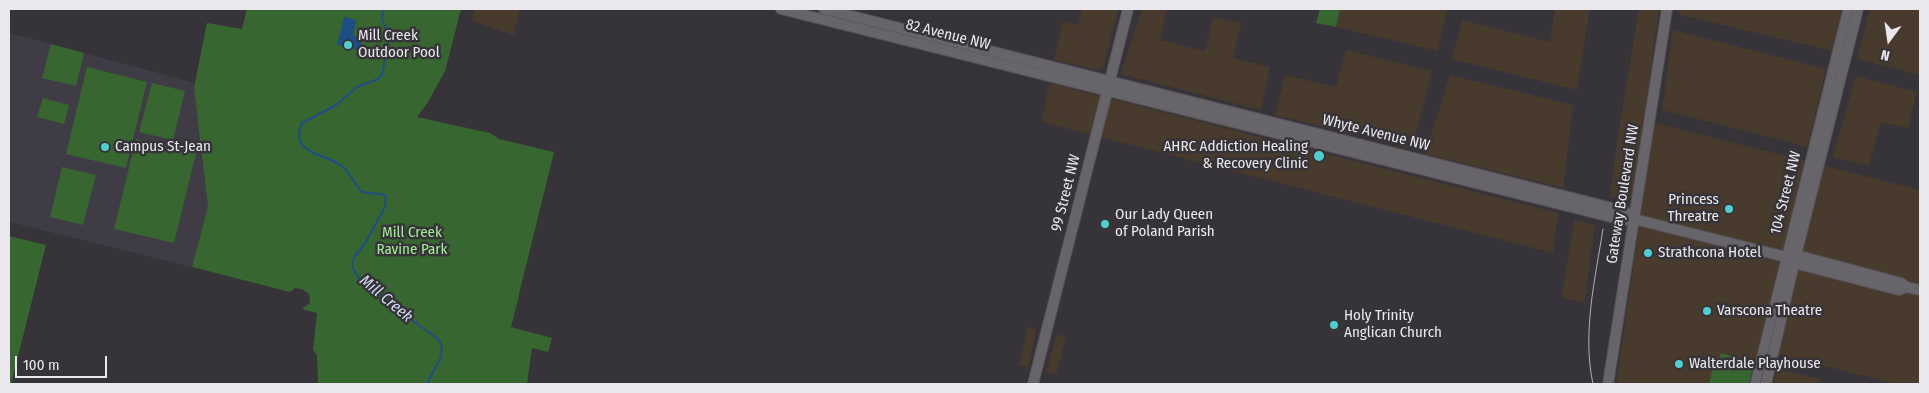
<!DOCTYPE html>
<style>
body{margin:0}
#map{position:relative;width:1929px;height:393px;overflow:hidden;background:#363439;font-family:"Fira Sans Condensed",sans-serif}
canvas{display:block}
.frame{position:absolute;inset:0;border:10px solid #eae8ec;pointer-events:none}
.north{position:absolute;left:1864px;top:15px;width:50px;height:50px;-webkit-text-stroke:4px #363439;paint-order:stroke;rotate:194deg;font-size:14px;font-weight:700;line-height:20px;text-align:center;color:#eae8ec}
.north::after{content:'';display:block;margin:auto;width:18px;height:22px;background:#eae8ec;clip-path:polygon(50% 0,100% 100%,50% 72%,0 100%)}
.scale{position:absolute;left:15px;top:356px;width:92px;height:22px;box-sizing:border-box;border:2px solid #eae8ec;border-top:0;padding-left:6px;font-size:15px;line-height:18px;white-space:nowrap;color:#eae8ec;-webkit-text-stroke:4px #363439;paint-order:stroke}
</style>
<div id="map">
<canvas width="1929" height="393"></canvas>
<div class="frame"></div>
<div class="north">N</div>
<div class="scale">100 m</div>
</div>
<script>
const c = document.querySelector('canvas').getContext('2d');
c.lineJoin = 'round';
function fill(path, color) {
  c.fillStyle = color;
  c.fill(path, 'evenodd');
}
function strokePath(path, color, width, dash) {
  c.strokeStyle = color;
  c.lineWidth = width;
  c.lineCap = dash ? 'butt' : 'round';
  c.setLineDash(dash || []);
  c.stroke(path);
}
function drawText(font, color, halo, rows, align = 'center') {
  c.font = font + ' "Fira Sans Condensed",sans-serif';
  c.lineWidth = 5;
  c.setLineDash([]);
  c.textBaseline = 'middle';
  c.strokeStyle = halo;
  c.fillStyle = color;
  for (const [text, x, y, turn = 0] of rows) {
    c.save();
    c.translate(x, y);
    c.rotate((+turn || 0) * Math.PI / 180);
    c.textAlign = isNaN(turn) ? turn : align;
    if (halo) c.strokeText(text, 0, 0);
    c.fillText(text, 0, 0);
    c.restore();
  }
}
const commercial = new Path2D(`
 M475 9H520L514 35 472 21Z
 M1082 9H1118L1104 66 1101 69 1097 70 1054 60 1063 21 1078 25Z
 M1142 9H1167L1160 40 1205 51 1213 17 1241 23 1233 58 1270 67 1261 110 1121 74Z
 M1340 9H1447L1438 51 1336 27Z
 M1555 9H1590L1577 90 1452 59 1462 20 1550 42Z
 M1639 9H1659L1644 120 1920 190V384H1895L1759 349 1749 384H1616L1643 200 1610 197 1619 128Z
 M1677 9H1843L1833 51 1681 15Z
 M1870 9H1920V75L1857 59Z
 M1673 30 1826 69 1808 147 1662 110Z
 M1346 50 1432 71 1412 149 1275 115 1285 75 1336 87Z
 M1450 75 1573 105 1563 188 1425 154Z
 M1856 76 1917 92 1908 128 1881 122 1869 166 1833 157Z
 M1049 83 1558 213 1553 253 1042 122Z
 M1574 220 1595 225 1584 303 1564 298 1562 294Z
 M1028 327 1036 329 1029 367 1019 365Z
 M1057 334 1066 337 1056 374 1046 372Z
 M1777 369 1821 379 1820 384H1773Z`);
const built = new Path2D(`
 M9 33 195 83 194 88 208 206 192 267 9 222Z`);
const green = new Path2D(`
 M247 9H461L445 71 428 102 417 117 490 133 499 139 554 152 511 327 552 338 548 352 532 348 527 384H318L317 355 313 350 317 313 302 309 310 303 309 294 302 289 295 288 290 292 192 267 208 206 194 88 207 23 242 29Z
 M1320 9H1340L1336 27 1316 23Z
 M51 44 84 53 76 86 42 78Z
 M87 67 147 82 126 168 66 154Z
 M152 83 185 91 173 140 139 132Z
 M43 98 69 105 64 124 37 117Z
 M136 139 196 153 174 243 114 229Z
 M62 167 96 175 83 225 50 217Z
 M9 236 46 245 11 384H9Z
 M1721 353 1754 362 1749 384H1709L1714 364 1718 365Z`);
const water = new Path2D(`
 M344 17 356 20 353 35 362 40 360 50 337 45Z`);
const stream = new Path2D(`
 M384 9 382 18 388 36V45L382 75 378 79 357 87 336 105 302 123C288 155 327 153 343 167 351 174 354 184 362 192L380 194 386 196 385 207 364 245 355 256 352 264 353 268 361 282 396 304 411 320 433 335 440 341 442 349 441 357 427 384`);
const tertiary = new Path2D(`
 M1755 384 1848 9`);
const secondary = new Path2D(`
 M781 9 1623 220 1634 219 1786 257 1796 255 1901 283 1906 287 1920 290
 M824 9 1624 211 1634 219
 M1788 259 1794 263 1899 290 1906 287
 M1033 384 1128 9
 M1608 384 1667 9
 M1766 384 1796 255 1858 9`);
const tram = new Path2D(`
 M1593 384C1582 333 1595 280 1603 229`);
const markers = [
 [348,45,5,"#52cdcd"],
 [105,147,5,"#52cdcd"],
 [1319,156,6,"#52cdcd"],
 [1729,209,5,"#52cdcd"],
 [1105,224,5,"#52cdcd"],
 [1648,253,5,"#52cdcd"],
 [1707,311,5,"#52cdcd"],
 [1334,325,5,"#52cdcd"],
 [1679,364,5,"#52cdcd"]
];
const streetNames = [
 ["82 Avenue NW",948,35,14],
 ["Whyte Avenue NW",1376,133,14],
 ["99 Street NW",1066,193,-76],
 ["104 Street NW",1786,193,-76],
 ["Gateway Boulevard NW",1623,194,-81]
];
const poiNames = [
 ["Mill Creek",358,36],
 ["Outdoor Pool",358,53],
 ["Campus St-Jean",115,147],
 ["AHRC Addiction Healing",1308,147,"right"],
 ["& Recovery Clinic",1308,164,"right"],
 ["Princess",1719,200,"right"],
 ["Threatre",1719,217,"right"],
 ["Our Lady Queen",1115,215],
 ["of Poland Parish",1115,232],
 ["Strathcona Hotel",1658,253],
 ["Varscona Theatre",1717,311],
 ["Holy Trinity",1344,316],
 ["Anglican Church",1344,333],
 ["Walterdale Playhouse",1689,364]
];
const parkNames = [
 ["Mill Creek",412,233],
 ["Ravine Park",412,250]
];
const waterNames = [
 ["Mill Creek",386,299,40]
];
fill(commercial, '#483a2c');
fill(built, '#403c46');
fill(green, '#386631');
fill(water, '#1f4e87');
strokePath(stream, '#1f4e87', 2);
strokePath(tertiary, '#535155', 11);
strokePath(secondary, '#535155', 12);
strokePath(tertiary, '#67646a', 9);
strokePath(secondary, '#67646a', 10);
strokePath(tram, '#b1afb4', 1);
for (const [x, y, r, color] of markers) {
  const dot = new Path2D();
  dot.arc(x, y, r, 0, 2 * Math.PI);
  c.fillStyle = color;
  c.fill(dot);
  strokePath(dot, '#363439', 2);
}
drawText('15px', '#eae8ec', '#363439', streetNames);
drawText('15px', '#eae8ec', '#363439', poiNames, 'left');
drawText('15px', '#a2ec95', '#363439', parkNames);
drawText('italic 16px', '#d0ddef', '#363439', waterNames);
</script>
